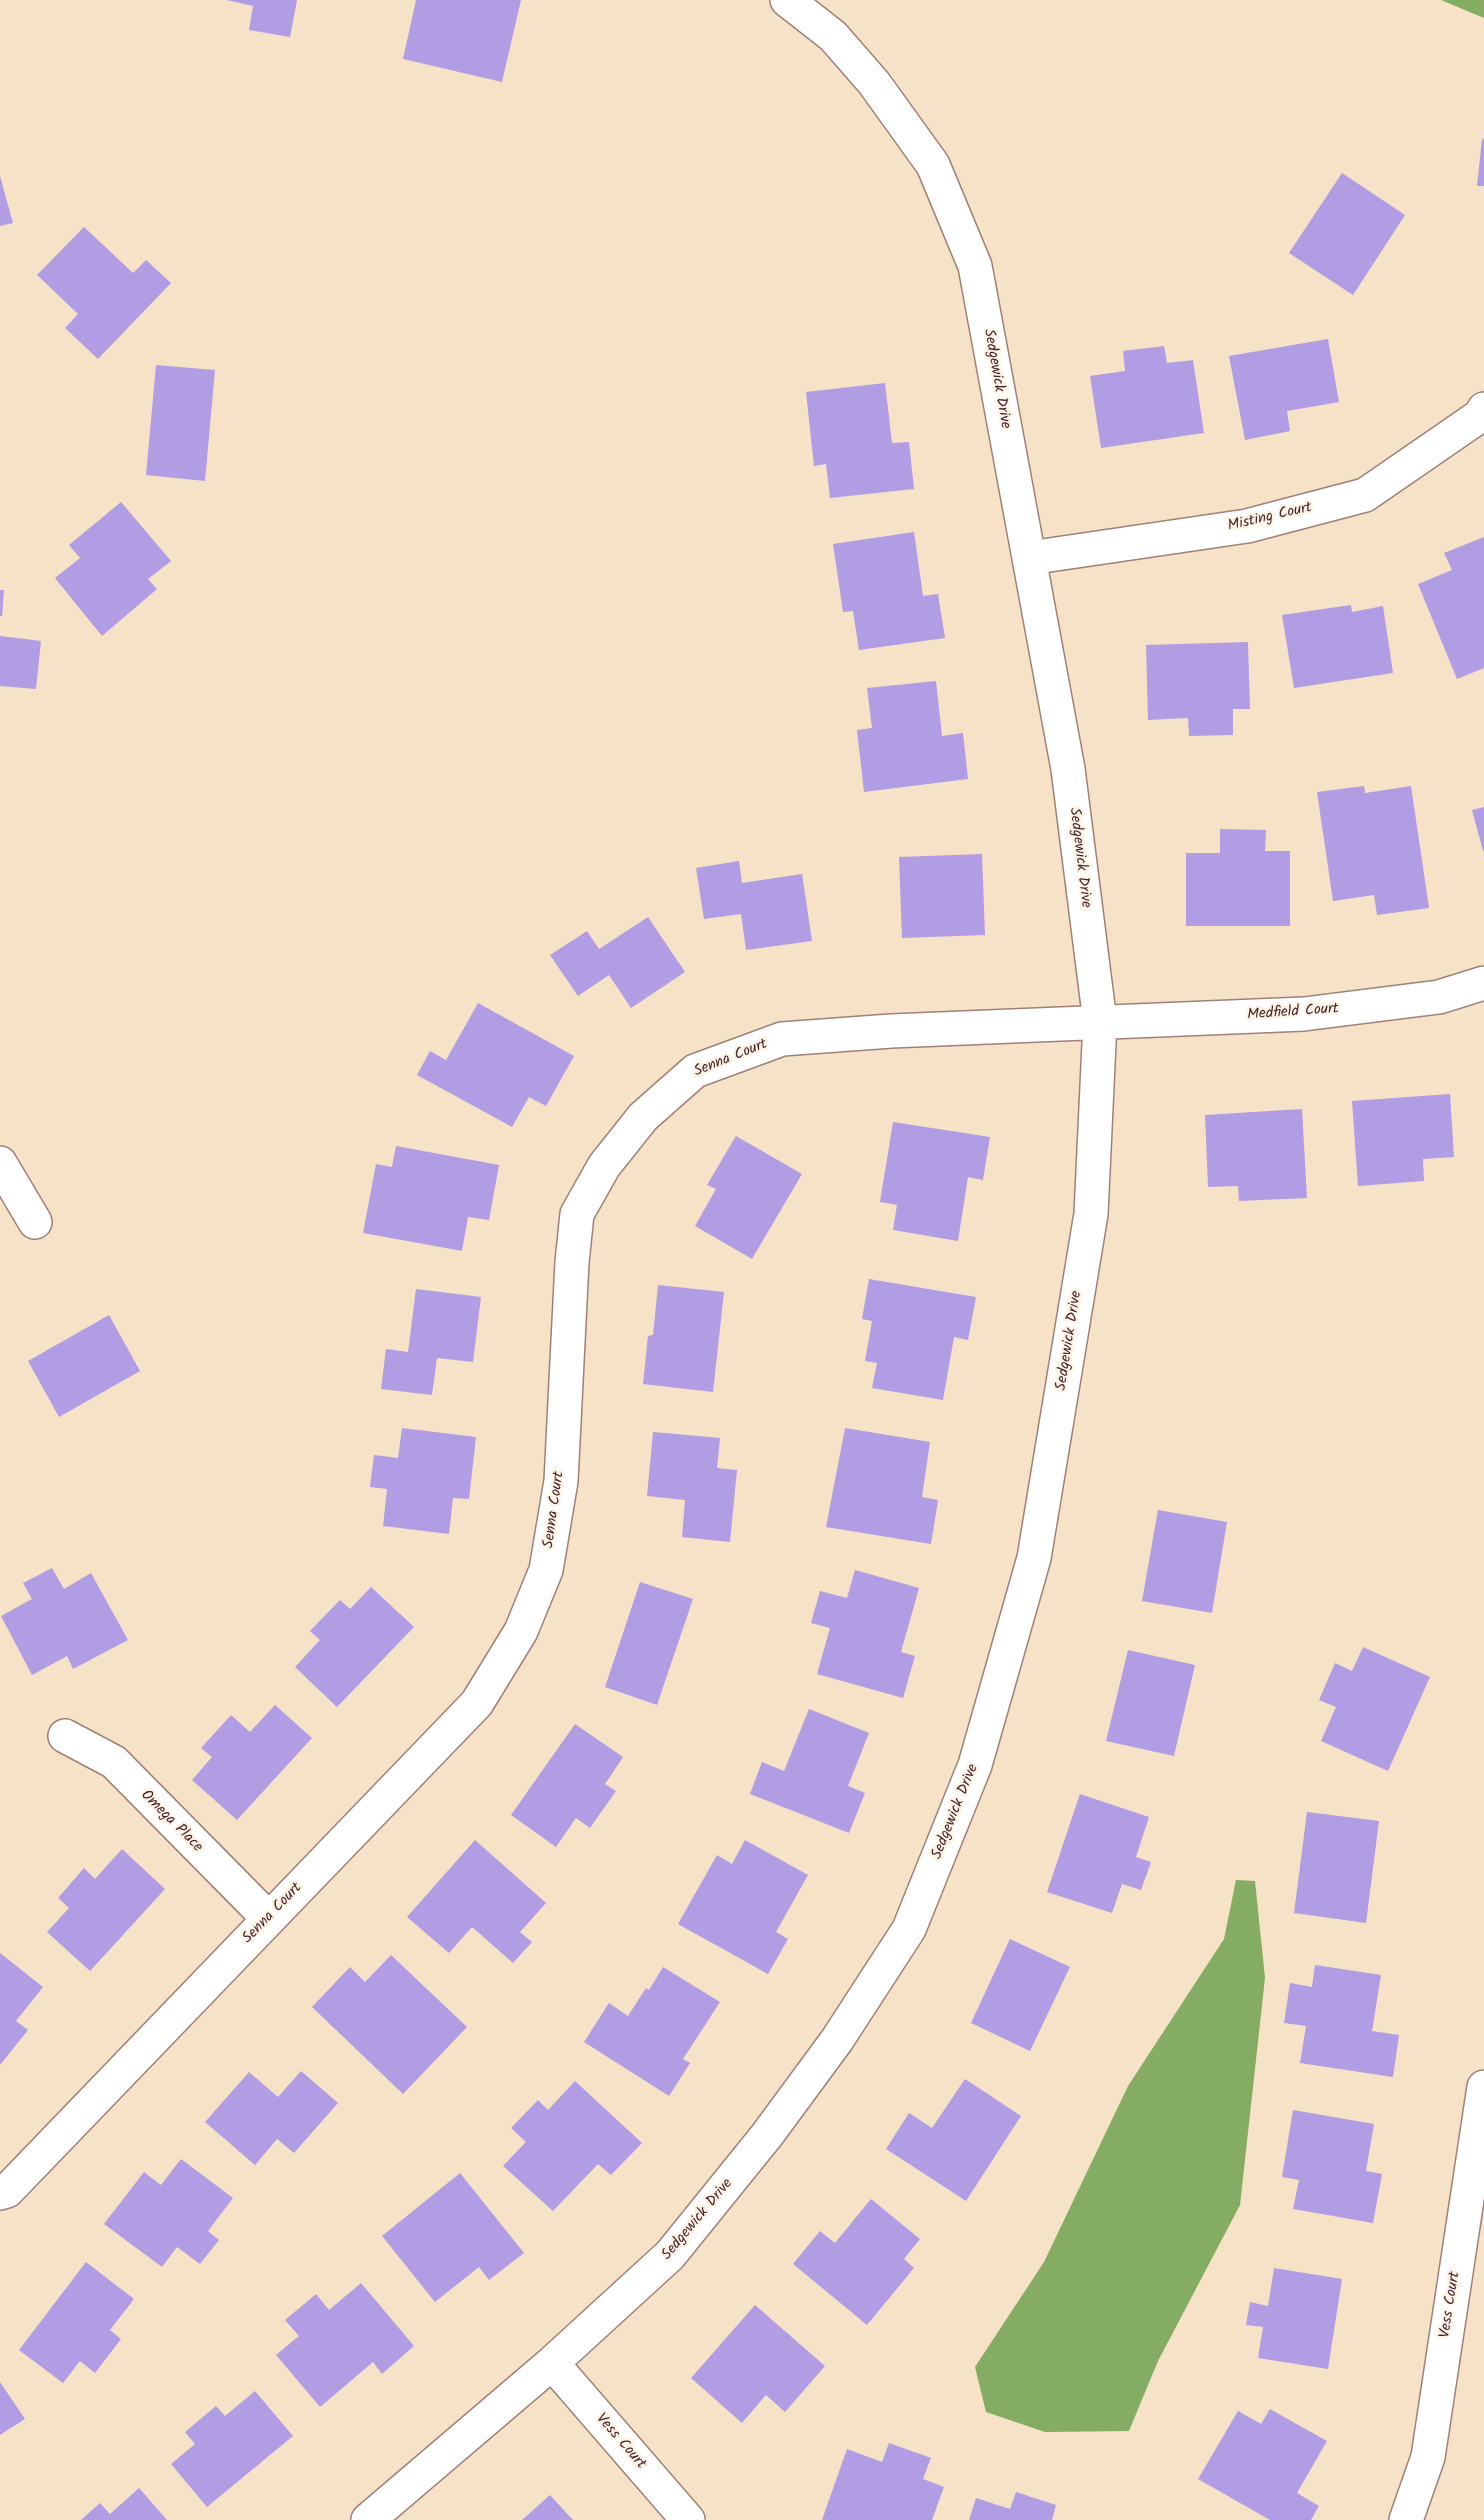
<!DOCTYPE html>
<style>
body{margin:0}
canvas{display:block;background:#f5e2c7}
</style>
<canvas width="1484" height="2520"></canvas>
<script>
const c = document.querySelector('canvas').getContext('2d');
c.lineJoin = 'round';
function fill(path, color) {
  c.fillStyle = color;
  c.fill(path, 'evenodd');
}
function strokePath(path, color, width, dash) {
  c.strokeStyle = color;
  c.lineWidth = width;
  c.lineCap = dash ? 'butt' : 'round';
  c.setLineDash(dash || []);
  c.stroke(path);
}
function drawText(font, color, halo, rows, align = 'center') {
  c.font = font + ' Kalam,sans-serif';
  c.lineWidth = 5;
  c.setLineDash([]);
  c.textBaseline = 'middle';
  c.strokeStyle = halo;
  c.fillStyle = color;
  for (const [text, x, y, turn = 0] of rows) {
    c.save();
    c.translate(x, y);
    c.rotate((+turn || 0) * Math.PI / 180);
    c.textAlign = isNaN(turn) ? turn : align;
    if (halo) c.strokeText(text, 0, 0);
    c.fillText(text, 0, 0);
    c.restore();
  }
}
const forest = new Path2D(`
 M1441 0H1484V18Z
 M1236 1880 1255 1881 1265 1978 1240 2205 1158 2361 1129 2431 1045 2432 986 2412 975 2367 1044 2262 1128 2086 1224 1939Z`);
const building = new Path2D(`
 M227 0H297L290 37 249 30 253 6Z
 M416 0H521L502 82 403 59Z
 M1482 139H1484V186H1477Z
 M1342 173 1405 215 1353 295 1289 253Z
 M0 176 13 223 0 226Z
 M84 227 133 273 146 260 171 283 98 359 65 328 78 314 37 275Z
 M1328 339 1339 402 1287 411 1290 431 1245 440 1229 356Z
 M1164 346 1167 363 1193 360 1204 433 1101 448 1090 376 1125 371 1123 351Z
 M156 365 215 370 205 481 146 475Z
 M885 383 892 443 909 442 914 489 830 498 826 464 814 466 806 392Z
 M121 502 171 561 148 579 157 589 102 636 55 578 80 558 69 545Z
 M914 532 923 596 938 594 945 638 859 650 853 611 843 612 833 544Z
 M1484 537V668L1457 679 1418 584 1452 570 1444 553Z
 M0 590H4L2 616H0Z
 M1351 605 1352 612 1383 606 1393 673 1294 688 1282 615Z
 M0 636 41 641 36 689 0 686Z
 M1248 642 1250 709H1233V735L1189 736 1188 718 1148 720 1146 645Z
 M936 681 942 736 963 733 968 779 864 792 857 730 872 728 867 688Z
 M1364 786 1365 793 1411 786 1429 908 1377 915 1374 895 1333 901 1317 792Z
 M1484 807V851H1483L1472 810Z
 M1220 829 1266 830 1265 851H1290V926H1186V853H1220Z
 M982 854 985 935 902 938 899 857Z
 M739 861 742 883 802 874 812 941 746 950 741 914 704 919 696 868Z
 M648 917 685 972 631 1008 609 975 578 996 550 955 587 931 599 949Z
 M478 1003 574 1056 546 1106 529 1097 512 1127 417 1075 430 1051 446 1060Z
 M1450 1094 1454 1157 1423 1159 1424 1181 1358 1186 1352 1101Z
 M1302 1109 1307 1198 1239 1201 1238 1186 1208 1187 1205 1115Z
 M893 1122 990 1137 983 1180 968 1177 958 1241 893 1230 897 1205 880 1202Z
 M736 1136 802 1174 752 1259 695 1226 716 1189 707 1185Z
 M396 1146 499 1165 489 1220 468 1217 462 1251 363 1233 376 1164 392 1167Z
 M869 1279 976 1297 968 1340 954 1337 943 1400 872 1388 877 1363 865 1361 872 1321 862 1319Z
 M658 1285 724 1292 713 1392 643 1384 648 1336 653 1335Z
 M416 1289 481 1297 473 1362 437 1358 432 1395 381 1389 386 1349 408 1352Z
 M109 1315 140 1371 59 1417 28 1361Z
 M402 1428 476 1437 469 1499 453 1498 449 1534 383 1526 387 1489 370 1487 374 1455 398 1458Z
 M845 1428 930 1442 922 1497 938 1500 931 1544 826 1527Z
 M653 1432 720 1438 717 1468 737 1470 730 1542 682 1537 685 1500 647 1496Z
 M1158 1510 1227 1522 1212 1613 1142 1601Z
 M52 1568 64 1589 91 1573 128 1640 73 1669 67 1656 32 1675 1 1616 32 1599 23 1583Z
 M855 1570 919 1588 901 1652 915 1656 903 1698 817 1674 830 1628 811 1623 820 1591 847 1598Z
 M640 1582 693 1599 657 1705 605 1687Z
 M371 1587 414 1627 337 1707 295 1667 320 1640 310 1631 340 1600 350 1609Z
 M1363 1647 1430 1677 1388 1771 1321 1741 1336 1707 1319 1700 1335 1663 1352 1671Z
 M1128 1650 1195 1665 1174 1756 1106 1741Z
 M275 1705 312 1738 237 1820 192 1780 212 1757 201 1748 231 1715 250 1732Z
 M809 1709 869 1733 848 1786 865 1793 849 1833 750 1794 762 1762 784 1771Z
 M575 1724 623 1757 605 1784 616 1791 590 1828 576 1818 556 1847 511 1815Z
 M1080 1794 1149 1817 1136 1857 1151 1862 1141 1890 1122 1884 1112 1913 1047 1892Z
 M1307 1812 1379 1821 1366 1923 1294 1913Z
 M475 1840 546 1903 520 1932 532 1942 513 1963 472 1927 449 1953 407 1917Z
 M745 1840 808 1875 776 1932 788 1939 768 1974 678 1924 717 1855 732 1864Z
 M122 1849 165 1889 90 1971 47 1932 69 1908 58 1898 84 1868 95 1879Z
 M1010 1939 1070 1967 1030 2051 971 2023Z
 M0 1953 43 1987 16 2021 28 2030 0 2065Z
 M391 1955 467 2027 403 2094 312 2007 350 1967 365 1982Z
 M1315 1965 1381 1975 1372 2031 1399 2035 1393 2077 1300 2063 1306 2026 1284 2023 1290 1983 1312 1987Z
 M663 1967 720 2002 683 2059 690 2063 669 2096 584 2042 609 2003 628 2016 646 1988 649 1990Z
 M301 2071 338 2103 294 2153 277 2139 255 2165 205 2122 249 2072 278 2097Z
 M965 2079 1021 2116 966 2201 886 2149 909 2113 932 2128Z
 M575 2081 642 2143 611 2175 598 2164 553 2211 503 2166 526 2142 511 2128 538 2100 548 2110Z
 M1293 2110 1374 2124 1366 2171 1382 2174 1373 2223 1293 2209 1299 2180 1282 2177Z
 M181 2159 233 2198 208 2231 219 2240 200 2264 177 2247 162 2267 104 2224 144 2172 161 2185Z
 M460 2173 524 2253 489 2280 479 2267 435 2302 382 2236Z
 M871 2199 920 2239 904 2259 914 2268 867 2325 793 2264 820 2231 835 2243Z
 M86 2262 134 2299 110 2330 121 2339 95 2373 80 2361 63 2383 19 2350Z
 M1274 2268 1342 2279 1328 2369 1258 2358 1263 2327 1246 2325 1250 2302 1268 2306Z
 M361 2283 414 2346 382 2374 373 2362 320 2407 276 2355 299 2336 285 2320 316 2294 329 2310Z
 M755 2305 825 2366 785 2412 766 2395 742 2423 691 2378Z
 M0 2382 25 2419 0 2435Z
 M255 2391 293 2436 207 2507 171 2464 195 2444 185 2432 216 2406 225 2416Z
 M1270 2409 1327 2441 1297 2493 1319 2506 1311 2520H1270L1198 2479 1238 2411 1261 2424Z
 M889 2443 931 2458 923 2479 944 2487 932 2520H822L847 2449 882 2462Z
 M139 2488 167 2520H81L100 2503 110 2514Z
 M1016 2492 1056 2505 1052 2520H969L976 2498 1010 2509Z
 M550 2495 573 2520H522Z`);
const minor = new Path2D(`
 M1029 558 1247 526 1365 495 1481 415 1484 409
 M0 1163 35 1222
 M65 1736 114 1762 269 1919
 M0 2193 7 2191 477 1703 521 1631 546 1570 561 1481 572 1262 577 1214 604 1166 643 1117 695 1071 782 1039 891 1031 1304 1014 1439 997 1484 983
 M552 2363 688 2520
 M368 2520 552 2363 670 2255 767 2135 837 2040 909 1929 975 1765 1034 1558 1091 1214 1100 1022 1068 769 975 266 933 165 874 83 833 36 787 0
 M1406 2520 1428 2457 1484 2087`);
const streetNames = [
 ["Sedgewick Drive",996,379,80],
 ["Misting Court",1270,518,-13],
 ["Sedgewick Drive",1079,858,83],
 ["Medfield Court",1293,1013,-4],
 ["Senna Court",731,1059,-22],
 ["Sedgewick Drive",1070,1341,-81],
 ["Senna Court",555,1510,-82],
 ["Sedgewick Drive",956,1812,-68],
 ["Omega Place",171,1822,45],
 ["Senna Court",273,1914,-46],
 ["Sedgewick Drive",698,2220,-50],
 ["Vess Court",1451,2305,-81],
 ["Vess Court",620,2442,49]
];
fill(forest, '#84ac62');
fill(building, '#b09de4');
strokePath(minor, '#a08079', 36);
strokePath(minor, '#fff', 33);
drawText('15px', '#4a1f2b', '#fcf5e5', streetNames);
</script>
